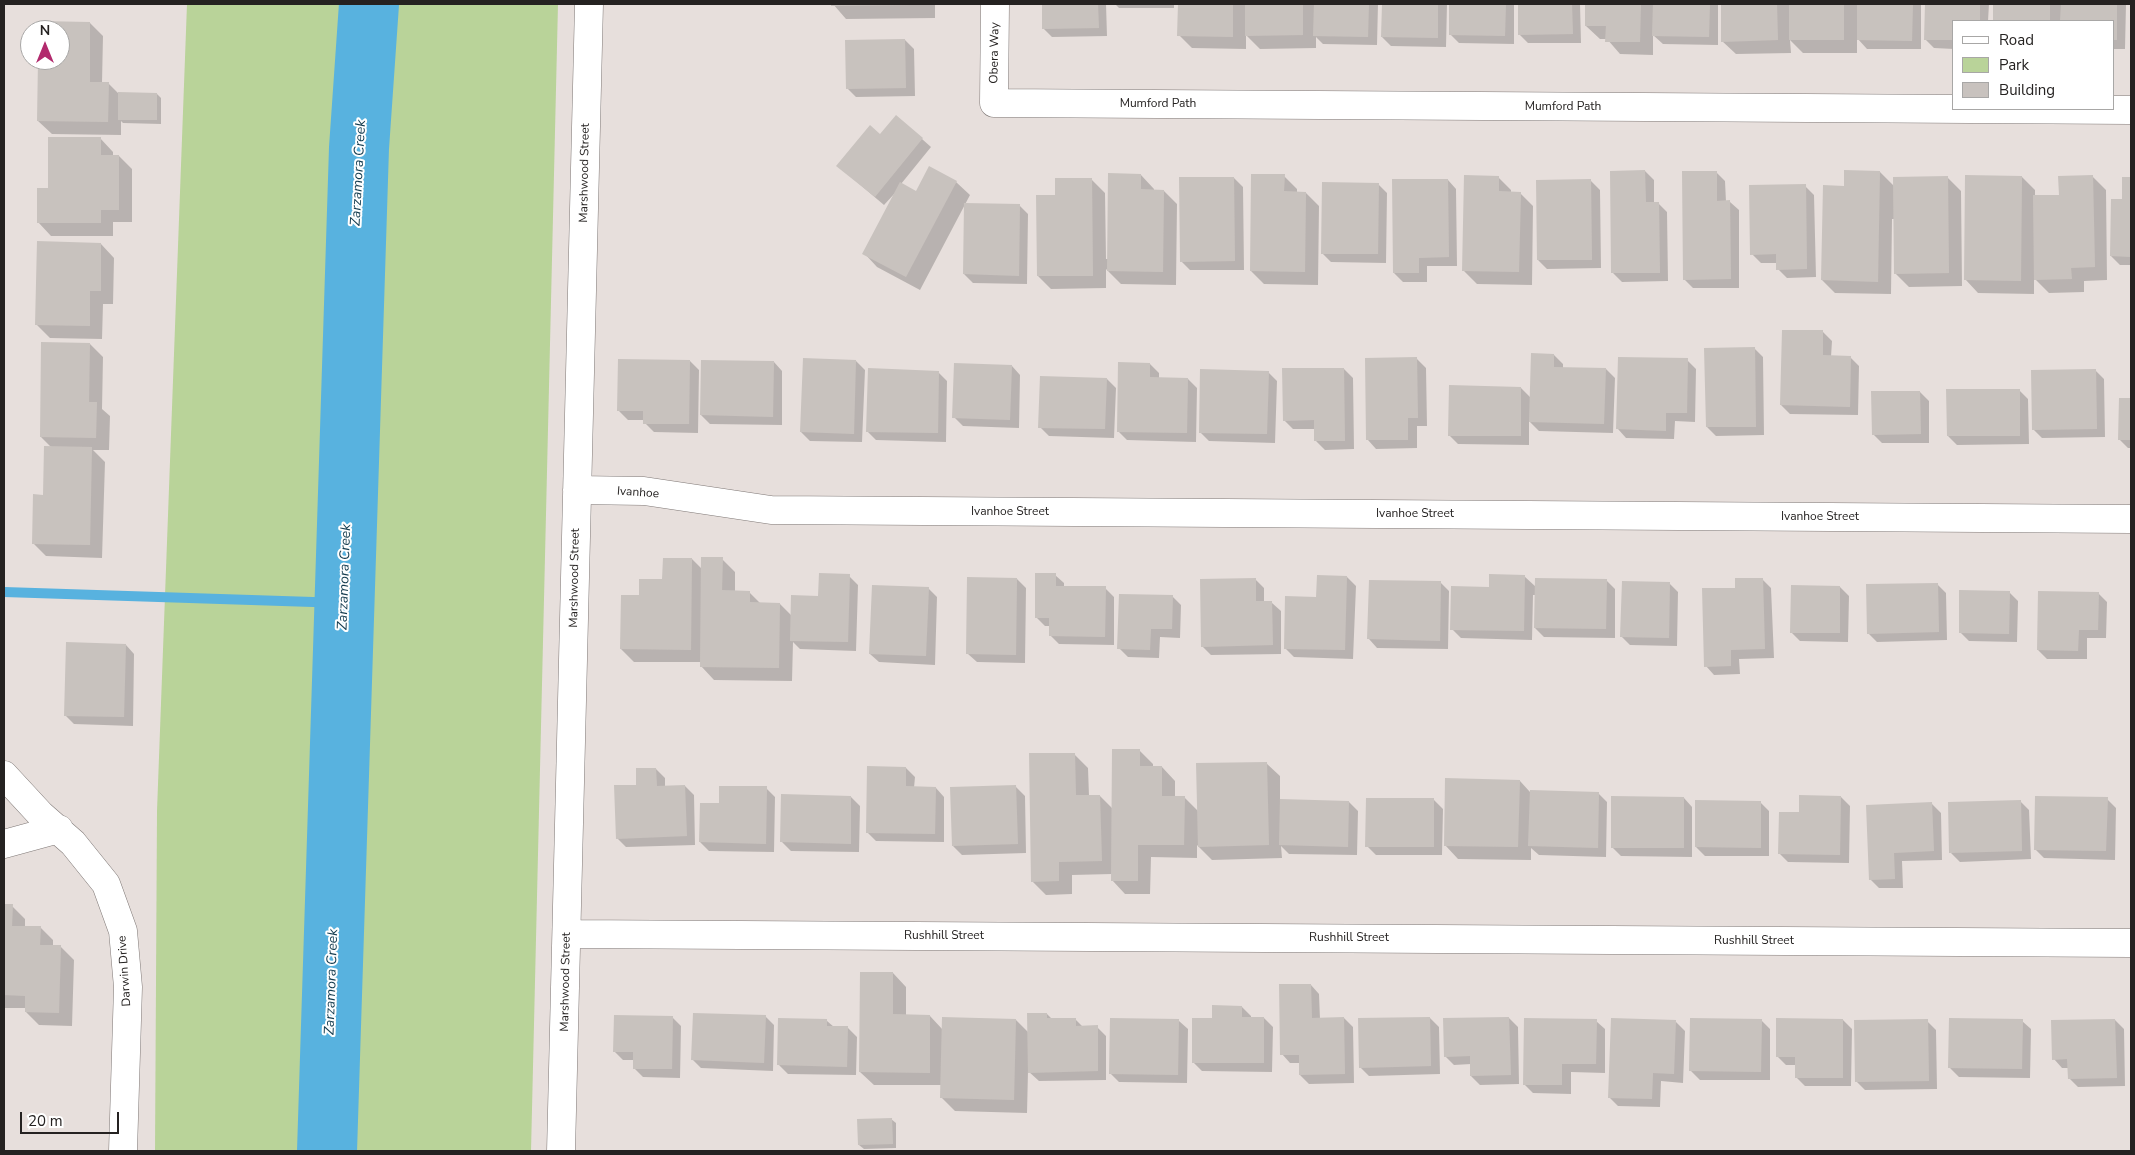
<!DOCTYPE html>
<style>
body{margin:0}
#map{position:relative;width:2135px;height:1155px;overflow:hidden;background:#e7dfdc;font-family:"Nunito Sans",sans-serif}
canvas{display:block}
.frame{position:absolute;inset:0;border:5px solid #252221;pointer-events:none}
.legend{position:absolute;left:1952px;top:20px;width:162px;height:90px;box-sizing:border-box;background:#fff;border:1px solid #a8a7a6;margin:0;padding:6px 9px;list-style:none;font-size:15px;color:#252221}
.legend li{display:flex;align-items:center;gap:10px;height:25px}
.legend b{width:25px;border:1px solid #a8a7a6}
.north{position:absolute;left:20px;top:20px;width:50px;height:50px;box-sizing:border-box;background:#fff;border:1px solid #a8a7a6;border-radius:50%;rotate:0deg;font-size:14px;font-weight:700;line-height:20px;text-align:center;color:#252221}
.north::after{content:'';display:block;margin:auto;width:18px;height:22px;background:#b22a6d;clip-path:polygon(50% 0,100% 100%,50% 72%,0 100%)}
.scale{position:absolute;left:20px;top:1112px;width:99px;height:22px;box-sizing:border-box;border:2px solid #252221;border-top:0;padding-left:6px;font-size:15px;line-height:18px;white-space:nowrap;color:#252221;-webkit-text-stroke:4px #fff;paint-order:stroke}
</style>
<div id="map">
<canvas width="2135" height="1155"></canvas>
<div class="frame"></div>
<ul class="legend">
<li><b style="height:6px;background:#fff"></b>Road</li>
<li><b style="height:14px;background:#b9d399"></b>Park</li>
<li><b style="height:14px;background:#c8c2be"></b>Building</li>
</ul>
<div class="north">N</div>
<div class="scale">20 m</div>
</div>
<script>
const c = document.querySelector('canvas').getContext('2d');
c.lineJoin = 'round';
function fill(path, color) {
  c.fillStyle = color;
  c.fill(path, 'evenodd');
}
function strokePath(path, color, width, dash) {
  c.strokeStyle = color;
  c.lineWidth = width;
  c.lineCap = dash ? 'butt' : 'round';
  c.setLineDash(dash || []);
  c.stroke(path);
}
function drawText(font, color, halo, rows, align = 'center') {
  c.font = font + ' "Nunito Sans",sans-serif';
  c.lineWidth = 4;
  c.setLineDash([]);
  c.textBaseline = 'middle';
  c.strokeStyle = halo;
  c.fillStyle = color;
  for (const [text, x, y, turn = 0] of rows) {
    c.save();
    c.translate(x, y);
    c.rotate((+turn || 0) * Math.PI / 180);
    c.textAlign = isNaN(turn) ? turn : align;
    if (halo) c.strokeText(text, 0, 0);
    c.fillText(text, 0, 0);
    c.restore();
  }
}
const green = new Path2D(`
 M187 4H558L531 1151H155L157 811Z`);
const shadow = new Path2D(`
 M833 4H935V18L846 19Z
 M1043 4H1106L1107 36 1052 37 1043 28Z
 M1115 4H1174V8H1119Z
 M1179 4H1378L1377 45 1323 44 1316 37V48L1260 49 1246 35V49L1192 48 1179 35Z
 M1383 4H1447L1446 47 1391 46 1382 37Z
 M1450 4H1514V44L1459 43 1450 34Z
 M1519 4H1580L1581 43H1528L1519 34Z
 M1587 4H1718V45L1663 44 1653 35V55L1620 54 1607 39H1600L1586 26Z
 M1722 4H1921V49H1867L1857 38V53H1803L1790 40 1791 53 1736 54 1722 41Z
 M1926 4H1989L1988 21H1954V49L1934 48 1925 39Z
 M1994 4H2126L2125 49H2114V21H1994Z
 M90 23 103 36 102 83H108L118 93 157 94 161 98V124L123 123 121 121V135L52 134 38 121 39 60H60V30H40Z
 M905 40 914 49 915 96 856 97 847 88Z
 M880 136 922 139 931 147 901 184 916 193 956 182 970 195 920 290 877 267 864 253 895 193 884 205 838 166Z
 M100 138 113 152V156H119L132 169V222H113V236H51L38 222 49 189Z
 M1645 171 1654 180V203H1658L1667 212 1668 281 1622 282 1613 273Z
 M1716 172 1725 181 1726 202H1730L1739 210V288H1693L1684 279Z
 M1880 172 1894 186 1947 177 1961 191 1962 286 1909 287 1895 273V219H1892L1891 294 1835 293 1822 280 1845 187Z
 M1141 175 1154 189V191H1164L1177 204 1176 285 1121 284 1106 269V288L1051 289 1038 276 1057 197 1092 180 1105 193 1106 259H1108Z
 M1284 176 1297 189V193H1306L1319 206 1318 285 1264 284 1251 271Z
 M2092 176 2106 190 2107 280 2084 281V292L2049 293 2034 278V294L1978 293 1965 279 2022 177 2035 190V197L2060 196Z
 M1498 177 1511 190V193H1520L1533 206 1532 285 1477 284 1464 271Z
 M1234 178 1243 187 1244 270H1190L1181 261Z
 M2124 179H2131V265H2120L2111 256 2123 201Z
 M1448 180 1456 189 1457 266H1427V282H1403L1394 273Z
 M1591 181 1600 190 1601 268 1547 269 1538 260Z
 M1378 184 1387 193 1386 263 1331 262 1322 253Z
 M1805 186 1814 195 1816 277 1787 278 1778 269V263H1761L1752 254Z
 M1019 205 1028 214 1027 284 973 283 964 274Z
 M101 244 114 258 113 304H103L102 339 50 338 36 324Z
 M1823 332 1832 341 1831 357H1850L1859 366 1858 415 1790 414 1781 405Z
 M90 344 103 357 102 409 110 416 109 450H93L105 462 102 558 46 556 33 543 44 496 52 448 41 437Z
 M1754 348 1763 357 1764 435 1716 436 1707 427Z
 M1554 355 1563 364V368L1606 369 1615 378 1613 433 1539 431 1529 421V445L1458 444 1449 435 1521 388 1531 398Z
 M1417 359 1426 368 1427 426H1417V448L1376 449 1368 440Z
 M1687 360 1696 369 1695 422 1675 421 1674 439 1626 438 1618 429Z
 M690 361 699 370 698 433 654 432 645 423V420H628L619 411Z
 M856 361 865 370 862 442 810 441 801 432Z
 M774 362 782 371V425L710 424 701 415Z
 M1150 364 1159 373V379H1188L1197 388 1196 442 1127 440 1118 431Z
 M1012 366 1020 375 1019 428 963 426 954 417Z
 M1344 369 1353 378 1354 449 1325 450 1316 441 1315 429H1293L1284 420Z
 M2095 370 2104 379 2105 437 2042 438 2033 429Z
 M938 372 947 381 946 442 876 440 867 431Z
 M1268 372 1277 381 1275 443 1209 441 1200 432Z
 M1107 379 1116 388 1114 438 1049 436 1040 427Z
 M2019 390 2028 399 2029 444 1957 445 1948 436Z
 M1920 392 1929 401V443H1882L1873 434Z
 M2120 399H2131V448H2128L2119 439Z
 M692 559 703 570 722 559 735 572V592H749L760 603 780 604 792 616 849 576 858 585 856 651 800 649 793 642 792 681 714 680 701 666V662H634L621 649 640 597Z
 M1055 575 1064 583V587L1105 588 1114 597V645L1059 644 1050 635V626H1045L1036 617Z
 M1524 576 1536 587 1606 580 1615 589V638L1544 637 1535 628 1536 595H1533L1532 640 1461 638 1452 629 1490 588Z
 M1347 577 1356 586 1353 659 1294 657 1285 648 1317 598Z
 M1017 579 1026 588 1025 663 977 662 968 654Z
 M1255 579 1264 588V603H1272L1281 611V654L1211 655 1202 646Z
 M1762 579 1771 588 1774 658 1739 659 1740 674 1714 675 1706 666 1736 589Z
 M1440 582 1449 591 1448 649 1377 648 1369 639Z
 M1669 583 1678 592 1677 646 1630 645 1621 636Z
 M1937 584 1946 593 1947 640 1877 642 1868 633Z
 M1840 587 1849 596 1848 642 1800 641 1791 632Z
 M928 588 937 597 935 665 879 662 870 654Z
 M2009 592 2018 601 2017 642 1969 641 1960 632Z
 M2098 593 2107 602 2106 638H2087V659H2047L2038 650Z
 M1172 596 1181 605 1180 638 1160 637 1159 658 1128 657 1119 648Z
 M126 645 134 654 133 726 74 724 65 715Z
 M1139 750 1153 764V767H1162L1175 781V797H1184L1198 811 1266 763 1280 776V800L1349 802 1358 811 1357 855 1289 854 1281 846 1282 858 1212 860 1197 845V858L1151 857 1150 894H1125L1112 880V874L1072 875V894L1046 895 1032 881 1074 754 1088 768 1089 796H1100L1112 808Z
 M906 768 915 777 914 788H936L944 797V842L876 841 867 832Z
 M656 769 665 778V787L685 786 694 795 695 845 626 847 617 838 637 786Z
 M1520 781 1530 792 1598 793 1607 802 1606 857 1539 855 1531 848V860L1458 859 1445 845Z
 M1016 787 1025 796 1026 853 962 855 953 846Z
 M766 788 775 797 774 852 709 851 700 842 720 805Z
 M851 797 860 806 859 852 791 851 782 842Z
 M1841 797 1850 806 1849 863 1788 862 1779 853 1801 814Z
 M1684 798 1692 807V857L1621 856 1612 847Z
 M2107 799 2116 808 2115 860 2044 858 2035 849Z
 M1434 800 1443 809 1442 855H1376L1367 846Z
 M2020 801 2029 810 2031 859 1960 862 1951 853Z
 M1760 802 1769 811V856H1705L1696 847Z
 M1932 804 1941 813 1942 860 1902 861 1903 888H1879L1870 879Z
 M4 905 12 906 25 919V927H40L53 940V946H60L74 960 72 1026 39 1025 26 1012V1008H4Z
 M893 973 906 987V1016H930L943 1030 1016 1020 1029 1033 1047 1014 1052 1019H1075L1083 1027H1097L1106 1036V1080L1039 1081 1028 1071 1027 1113 955 1111 941 1097 942 1085H874L860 1072Z
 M1311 985 1319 994 1320 1019 1344 1018 1353 1027 1354 1083 1309 1084 1300 1075V1063H1290L1282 1054Z
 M1242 1007 1251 1016V1018H1264L1273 1027 1272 1072 1202 1071 1193 1062 1213 1019Z
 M765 1016 774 1025 773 1071 701 1068 692 1059Z
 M672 1017 681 1026 680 1078 643 1077 634 1068V1060H623L614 1051Z
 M1430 1018 1439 1027 1440 1074 1369 1076 1360 1067Z
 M1509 1018 1518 1027 1519 1084 1480 1085 1471 1076V1064L1454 1065 1445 1056Z
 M1761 1020 1770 1029V1080H1700L1691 1071Z
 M1843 1020 1852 1029 1851 1086H1805L1796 1077V1065H1786L1777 1056Z
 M2115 1020 2124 1029 2125 1086 2078 1087 2069 1078V1068H2062L2054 1059Z
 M827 1021 834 1027 848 1028 857 1037 856 1075 788 1074 779 1065Z
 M1179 1021 1188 1029 1187 1083 1119 1082 1110 1073Z
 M1596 1021 1605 1029V1073L1571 1072V1094L1533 1093 1524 1084Z
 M1927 1021 1936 1030 1937 1089 1865 1090 1856 1081Z
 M2022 1021 2031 1029 2030 1078 1959 1077 1950 1068Z
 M1676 1022 1685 1031 1683 1083 1661 1081 1660 1107 1618 1106 1609 1097Z
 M891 1119 896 1123V1148L864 1149 859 1145Z`);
const stream = new Path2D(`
 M4 592 344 603`);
const river = new Path2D(`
 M327 1151 359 148 369 4`);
const building = new Path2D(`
 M831 4H910V5L831 6Z
 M1042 4H1098L1099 28 1042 29Z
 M1178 4H1233V37L1177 36Z
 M1245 4H1303V35L1245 36Z
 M1314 4H1369L1368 37 1313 36Z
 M1382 4H1438V38L1381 37Z
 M1449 4H1506L1505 36 1449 35Z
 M1518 4H1572L1573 34 1518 35Z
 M1585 4H1641L1640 42H1605L1606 26H1585Z
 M1653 4H1710L1709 37 1652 36Z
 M1721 4H1777L1778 40 1721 42Z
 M1789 4H1844V40H1789Z
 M1857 4H1913L1912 41 1857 40Z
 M1925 4H1980V21H1954V40H1924Z
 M1993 4H2050V21H1993Z
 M2061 4H2117V40H2114V21H2060Z
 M39 21 90 22V82H109L108 122 37 121 38 60H60V30H38Z
 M905 39 906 88 846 89 845 40Z
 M118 92 157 93V120H118Z
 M896 115 923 138 875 197 836 166 870 125 880 134Z
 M48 137H101V155H119V210H101V223H37V188H48Z
 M929 166 957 181 906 277 862 254 900 182 916 191Z
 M1645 170 1646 202H1659L1660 273H1611L1610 171Z
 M1844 170 1880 171 1878 282 1821 280 1823 185 1844 186Z
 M1682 171H1717V201L1730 200 1731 279 1683 280Z
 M1108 173 1141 174V189L1164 190 1163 272 1107 271Z
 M1251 174H1285L1284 191 1306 192 1305 272 1250 271Z
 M1464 175 1499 176V191L1521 192 1519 272 1462 271Z
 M1965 175 2022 176 2021 281 1964 280Z
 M2093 175 2095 267 2071 268 2072 279 2034 280 2033 195H2059L2058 176Z
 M1948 176 1949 273 1894 274 1893 177Z
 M1179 177H1234L1235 261 1180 262Z
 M2122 177H2131V257L2110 256 2111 199H2122Z
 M1055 178H1092L1093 276H1037L1036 195H1055Z
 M1392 179H1448L1449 257 1419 258V273H1393Z
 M1591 179 1592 260H1537L1536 180Z
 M1322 182 1379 183 1378 254H1321Z
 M1806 184 1807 269 1776 270V254L1750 255 1749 185Z
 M964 203 1020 204 1019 276 963 274Z
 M37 241 101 243V291H90V326L35 325Z
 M1782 330H1823V355L1851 356 1850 407 1780 405Z
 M41 342 90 343 89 402H97L96 438 40 437Z
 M1755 347 1756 427H1706L1704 348Z
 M1531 353 1554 354V367L1606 368 1604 424 1529 422Z
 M1417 357 1418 418H1408V440H1366L1365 358Z
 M1618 357 1688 358 1687 413H1666V431L1616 429Z
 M803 358 856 360 854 434 800 432Z
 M618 359 690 360 689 424H643V411H617Z
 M701 360 774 361 773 417 700 415Z
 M1118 362 1150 363V377L1188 378 1187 433 1117 432Z
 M954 363 1012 365 1010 420 952 418Z
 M868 368 939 371 938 433 866 432Z
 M1282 368H1344L1345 441H1314V420L1283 421Z
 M1200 369 1269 371 1267 434 1199 433Z
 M2096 369 2097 429 2032 430 2031 370Z
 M1040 376 1107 378 1105 429 1038 428Z
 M1449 385 1521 387V436H1448Z
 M1946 389H2020V436H1947Z
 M1871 391H1920L1921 434 1872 435Z
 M2119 398H2131V440H2118Z
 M44 446 92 447 90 545 32 544 33 494 43 495Z
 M701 557H723L722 590 750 591V602L780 603 779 668 700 667Z
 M663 558H692L691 650 620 649 621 595H639V579H662Z
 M819 573 850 574 848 642 790 641 791 595 818 596Z
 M1035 573H1056V586H1106L1105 637 1049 636V618H1035Z
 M1489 574 1525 575 1524 631 1450 630 1451 586 1489 587Z
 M1317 575 1347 576 1345 650 1284 649 1285 596 1316 597Z
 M967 577 1017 578 1016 655 966 654Z
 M1256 578V601H1272L1273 645 1201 647 1200 579Z
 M1535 578 1607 579 1606 629 1534 628Z
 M1735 578H1763L1765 649 1731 650V666L1704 667 1702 588H1735Z
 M1369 580 1441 581 1440 641 1367 639Z
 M1622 581 1670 582 1669 638 1620 637Z
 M1938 583 1939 632 1867 634 1866 584Z
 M872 585 929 587 926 656 869 654Z
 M1791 585 1840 586V633H1790Z
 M1959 590 2010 591 2009 634 1959 633Z
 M2038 591 2099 592 2098 630H2079L2078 651 2037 650Z
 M1119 594 1173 595 1172 629H1151L1150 650 1117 649Z
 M66 642 126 644 124 717 64 716Z
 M1112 749H1140V766H1162V796H1185L1184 845H1138V881H1111Z
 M1029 753H1075L1076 795H1100L1102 861 1059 862V881L1031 882Z
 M1267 762 1269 845 1198 847 1196 763Z
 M867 766 906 767V786L936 787 935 834 866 833Z
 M636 768H656L657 786 685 785 687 836 616 839 614 785H636Z
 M1445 778 1520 780 1518 847 1444 846Z
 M1016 785 1018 844 952 846 950 787Z
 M719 786H767L766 844 699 842 700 803H719Z
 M1530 790 1599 792 1598 848 1528 846Z
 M781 794 851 796V844L780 842Z
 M1799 795 1841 796 1840 855 1778 854 1779 812H1799Z
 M1611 796 1684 797V848H1611Z
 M2035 796 2108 797 2106 851 2034 850Z
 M1366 798H1434V847H1365Z
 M1280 799 1349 801 1348 847 1279 845Z
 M1695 800 1761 801V848L1695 847Z
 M2021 800 2022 851 1949 853 1948 802Z
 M1932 802 1934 851 1894 853 1895 879 1869 880 1866 805Z
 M4 904H13L12 926H41L40 945H61L59 1013 25 1012V996L4 995Z
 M860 972H893V1014L930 1015V1073L859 1072Z
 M1279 984H1311L1312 1018 1344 1017 1345 1074 1299 1075V1055H1280Z
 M1212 1005 1242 1006V1017H1264V1063H1192V1018H1212Z
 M693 1013 766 1015 764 1063 691 1060Z
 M1027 1013H1047V1018H1076V1026L1098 1025V1071L1028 1073Z
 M614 1015 673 1016 672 1069H633V1052H613Z
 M942 1017 1016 1019 1014 1100 940 1098Z
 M1430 1017 1431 1066 1359 1068 1358 1018Z
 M1509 1017 1511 1075 1470 1076V1056L1444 1057 1443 1018Z
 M778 1018 827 1019V1026H848L847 1067 777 1065Z
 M1110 1018 1179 1019 1178 1075 1109 1074Z
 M1524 1018 1597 1019 1596 1064H1562V1085H1523Z
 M1611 1018 1676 1020 1674 1074 1653 1073 1652 1099 1608 1098Z
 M1690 1018 1762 1019 1761 1072 1689 1071Z
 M1776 1018 1843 1019V1078H1795V1057H1776Z
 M1949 1018 2023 1019 2022 1069 1948 1068Z
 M1928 1019 1929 1081 1855 1082 1854 1020Z
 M2115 1019 2117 1078 2068 1079 2067 1059 2052 1060 2051 1020Z
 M892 1118 893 1144 858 1145 857 1119Z`);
const minor = new Path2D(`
 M995 4 994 103 2131 110
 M577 490 644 491 771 510 2131 519
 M4 775 41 815 73 843 106 884 123 931 128 987 123 1151
 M4 844 59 829
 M567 934 2131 943
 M561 1151 589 4`);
const streetNames = [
 ["Obera Way",995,53,-89],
 ["Mumford Path",1158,104],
 ["Mumford Path",1563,107],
 ["Marshwood Street",585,173,-89],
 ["Ivanhoe",638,493,4],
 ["Ivanhoe Street",1010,512],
 ["Ivanhoe Street",1415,514],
 ["Ivanhoe Street",1820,517],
 ["Marshwood Street",575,578,-89],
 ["Rushhill Street",944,936],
 ["Rushhill Street",1349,938],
 ["Rushhill Street",1754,941],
 ["Darwin Drive",125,971,-94],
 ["Marshwood Street",566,982,-89]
];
const waterNames = [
 ["Zarzamora Creek",359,173,-87],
 ["Zarzamora Creek",345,577,-88],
 ["Zarzamora Creek",332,982,-88]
];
fill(green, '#b9d399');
fill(shadow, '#0003');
strokePath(stream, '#58b2df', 10);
strokePath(river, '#58b2df', 60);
fill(building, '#c8c2be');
strokePath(minor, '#7f7876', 29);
strokePath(minor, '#fff', 28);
drawText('12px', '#252221', '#fff', streetNames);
drawText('italic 14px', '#133b4e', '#fff', waterNames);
</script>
